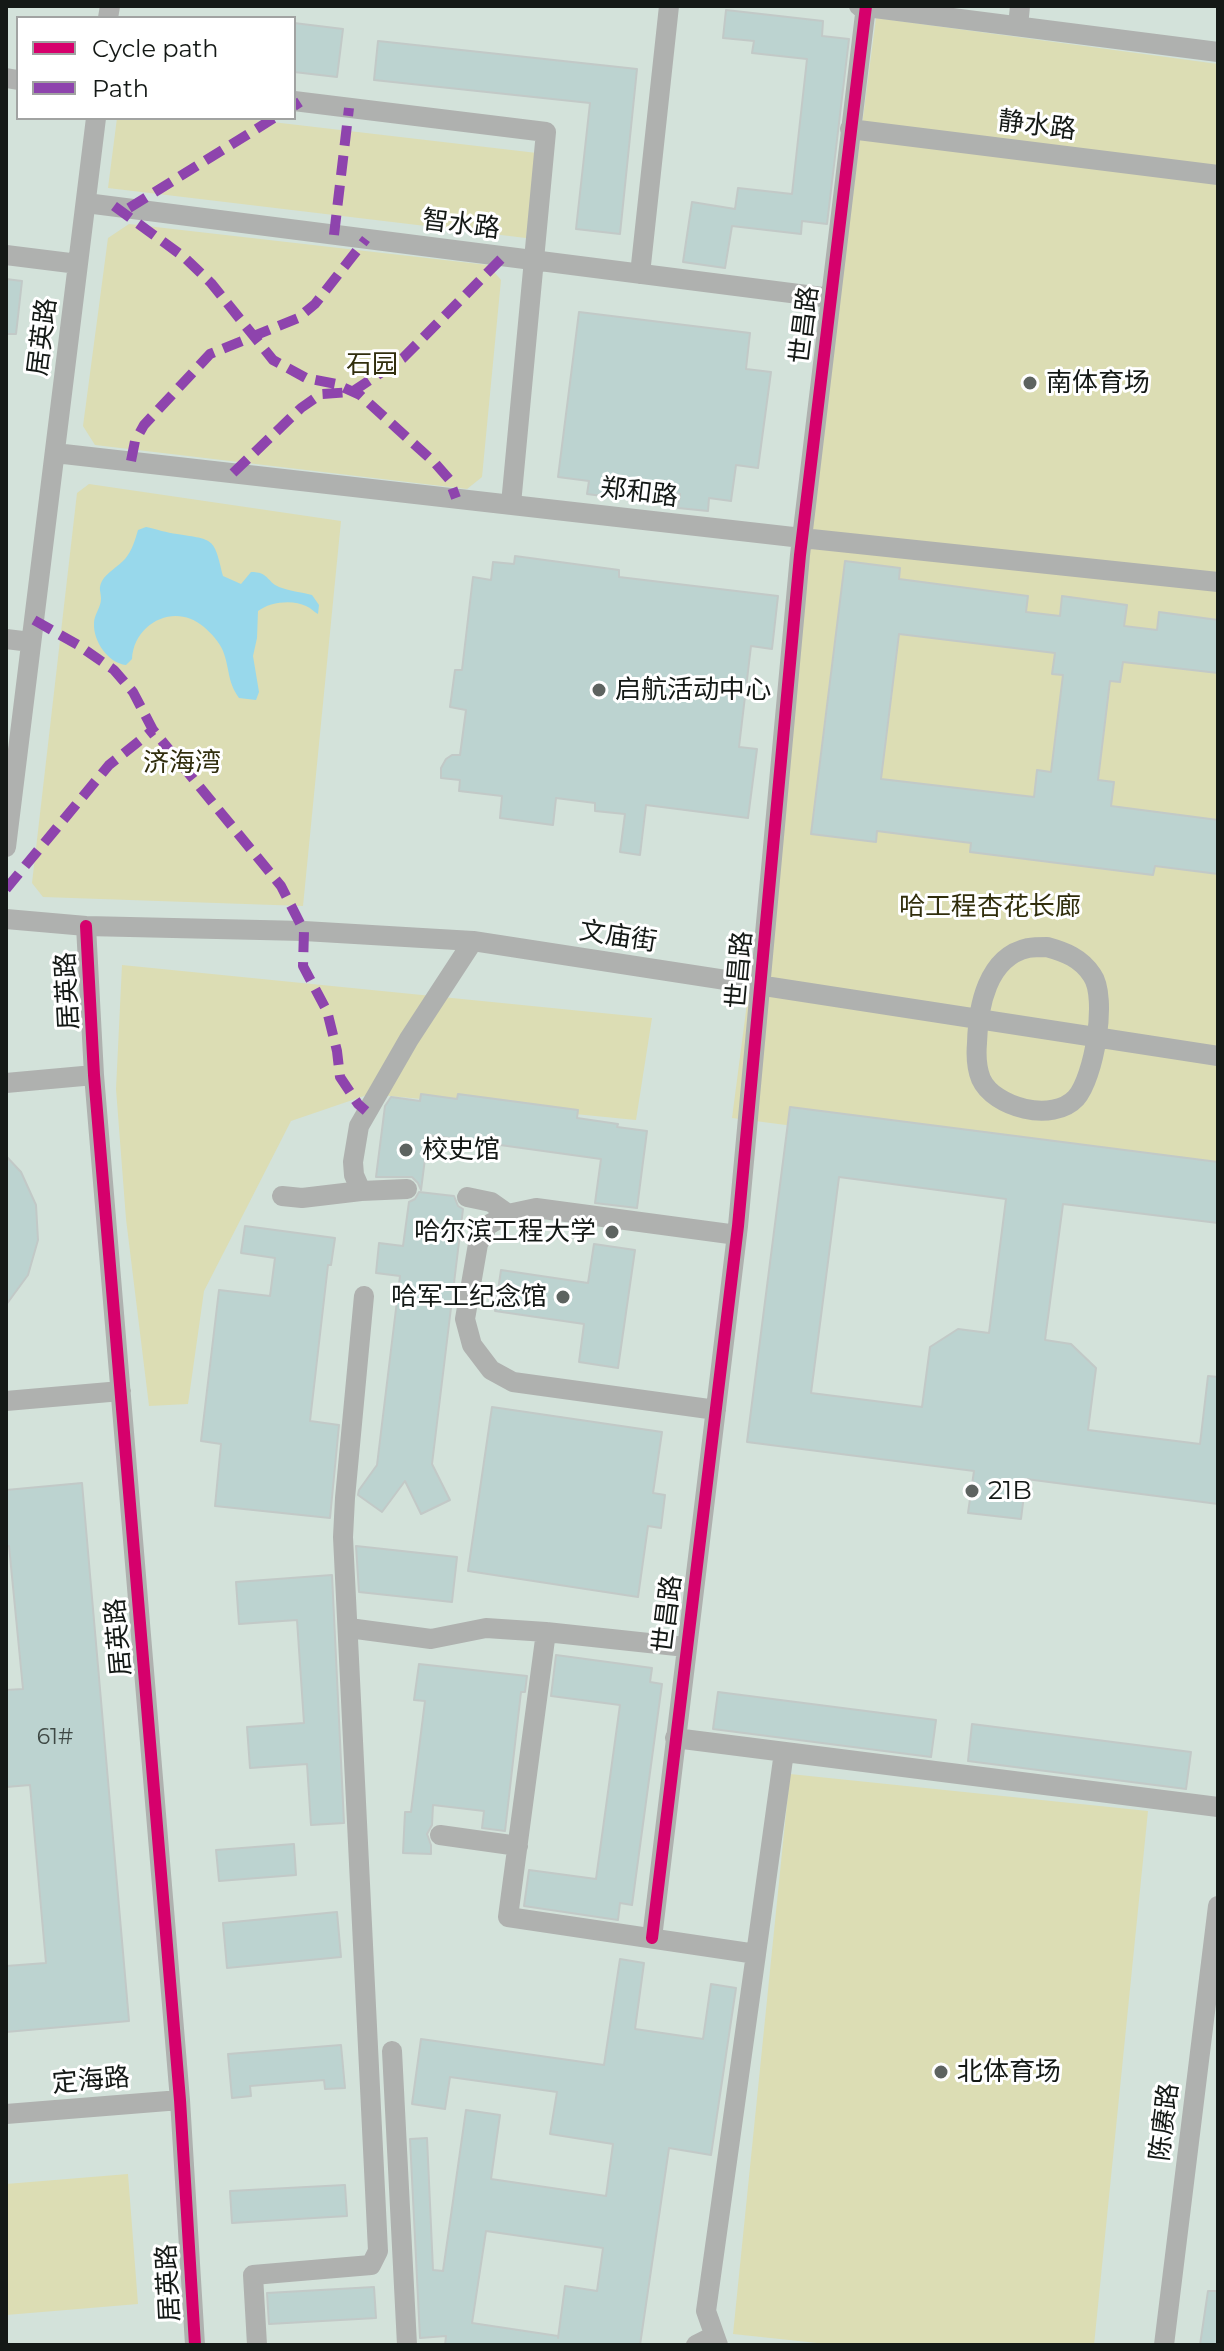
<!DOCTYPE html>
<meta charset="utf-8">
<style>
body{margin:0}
#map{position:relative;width:1224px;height:2351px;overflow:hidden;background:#e4ece8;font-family:Montserrat,sans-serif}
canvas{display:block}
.frame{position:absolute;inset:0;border:8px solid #141916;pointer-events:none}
.legend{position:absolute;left:16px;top:16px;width:280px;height:104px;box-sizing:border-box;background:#fff;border:2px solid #a1a3a2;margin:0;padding:10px 14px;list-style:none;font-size:24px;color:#141916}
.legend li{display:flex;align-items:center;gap:16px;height:40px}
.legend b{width:40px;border:2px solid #a1a3a2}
</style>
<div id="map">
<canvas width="1224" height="2351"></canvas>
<div class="frame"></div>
<ul class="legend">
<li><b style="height:10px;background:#d6006c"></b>Cycle path</li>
<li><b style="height:10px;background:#8e44ad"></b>Path</li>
</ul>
</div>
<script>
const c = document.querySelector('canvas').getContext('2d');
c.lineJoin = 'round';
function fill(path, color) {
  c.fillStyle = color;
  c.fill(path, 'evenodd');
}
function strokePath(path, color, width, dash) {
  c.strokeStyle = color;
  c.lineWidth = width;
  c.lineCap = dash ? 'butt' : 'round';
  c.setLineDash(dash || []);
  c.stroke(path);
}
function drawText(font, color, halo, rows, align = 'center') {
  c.font = font + ' Montserrat,"Noto Sans SC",sans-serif';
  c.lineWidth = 6;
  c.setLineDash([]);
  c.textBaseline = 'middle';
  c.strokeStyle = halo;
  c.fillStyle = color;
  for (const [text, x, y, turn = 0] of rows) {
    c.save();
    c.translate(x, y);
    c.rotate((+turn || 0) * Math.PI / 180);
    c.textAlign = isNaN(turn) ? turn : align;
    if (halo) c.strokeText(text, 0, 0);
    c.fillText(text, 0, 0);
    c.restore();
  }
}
const built = new Path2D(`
 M6 6H1218V2345H6ZM18 18H294V118H18Z`);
const green = new Path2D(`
 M876 18 1218 64V1181L732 1118Z
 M117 118H238L537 153 526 238 108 188Z
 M129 224 488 265 501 280 482 477 467 489 95 445 83 426 108 238Z
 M89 484 341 521 303 906 43 897 32 883 77 493Z
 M122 965 652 1018 636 1120 370 1094 291 1121 204 1291 188 1404 149 1406 126 1219 116 1089Z
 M790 1774 1148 1811 1094 2345H836L733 2334Z
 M128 2174 138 2304 6 2315V2184Z`);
const water = new Path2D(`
 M146 527C156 529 167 533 177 534 214 540 214 537 223 576L241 584 251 572C269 572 266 581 279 587 289 591 301 592 312 595L319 605 318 614C314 612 311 608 306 606 293 599 269 602 258 611L257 638 253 656 259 692 256 700 239 698C227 681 230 669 223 651 220 643 211 633 204 627 176 602 134 622 132 659L126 665C108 663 93 641 94 623 94 615 101 607 101 599 101 591 98 589 102 581 107 572 118 567 125 559 132 551 135 540 138 530Z`);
const building = new Path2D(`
 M726 10 823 21 822 36 849 39 827 224 802 221 801 234 732 226 725 268 683 262 692 202 735 209 738 188 792 194 807 59 752 53 754 41 723 38Z
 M294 23 343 29 337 77 294 72Z
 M378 41 637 69 620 234 576 229 590 103 374 80Z
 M6 279 22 281 16 334H6Z
 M579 312 750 333 746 369 771 372 758 468 736 465 731 501 709 498 708 511 678 508 680 494 619 486 618 498 587 494 589 481 558 477Z
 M515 556 619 570V577L778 596 772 649 751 646 739 747 757 749 748 818 646 805 640 855 620 852 625 814 595 811V803L556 798 553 825 500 818 502 796 459 791 460 780 441 778V768L446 759 452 755H460L466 710 450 707 455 670H462L473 577 491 580 493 562 514 564Z
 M845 561 900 568 899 579 1028 596 1026 612 1060 616 1062 596 1127 605 1124 626 1157 630 1159 612 1218 620V673L1123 662 1120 682 1110 681 1098 780 1114 782 1111 806 1218 820V874L1155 866 1153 875 970 852 971 843 877 831 876 842 811 834ZM899 634 1055 653 1052 674 1063 675 1051 772 1037 770 1034 797 881 779Z
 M421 1094 457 1099 458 1094 578 1110 577 1118 618 1124 617 1127 647 1131 637 1208 595 1203 601 1159 428 1135 421 1190 418 1183 412 1177H376L385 1106 391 1097 420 1101Z
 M790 1107 1218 1162V1223L1063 1204 1045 1340 1071 1344 1096 1368 1088 1430 1200 1444 1208 1376 1218 1377V1504L1026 1479 1021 1519 968 1513 974 1471 747 1442ZM839 1177 1006 1199 989 1333 958 1329 930 1347 922 1407 811 1393Z
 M6 1156 21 1172 36 1205 38 1240 28 1275 6 1305Z
 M419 1192 454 1196 458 1206 463 1209 432 1464 450 1500 421 1514 405 1481 382 1512 358 1495 359 1490 377 1465 400 1276 376 1273 379 1243 403 1246 409 1202 415 1199Z
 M245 1226 335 1238 331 1265H328L310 1421 339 1425 330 1518 215 1506 221 1444 201 1441 219 1290 270 1296 275 1258 241 1253Z
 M594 1244 635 1250 618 1368 579 1362 584 1324 495 1311 501 1270 588 1283Z
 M492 1407 662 1432 653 1493 665 1495 661 1528 648 1526 638 1597 468 1571Z
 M82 1483 129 2021 6 2032V1966L46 1963 30 1785 6 1787V1690L23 1689 9 1546H6V1490Z
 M356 1546 457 1557 452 1602 359 1592Z
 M332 1575 344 1823 311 1825 307 1764 250 1768 247 1727 304 1723 297 1620 239 1624 236 1582Z
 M556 1655 652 1668 650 1682 662 1684 632 1905 620 1903 618 1920 524 1906 529 1870 596 1879 620 1705 551 1696Z
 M419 1664 527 1676 525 1692H521L505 1831 482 1828 484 1811 433 1805 432 1825 427 1834 431 1845V1854L403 1853 405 1812H411L425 1701 414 1700Z
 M718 1692 936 1720 931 1757 713 1729Z
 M972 1724 1191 1752 1186 1789 968 1761Z
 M294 1844 296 1875 219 1881 216 1850Z
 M337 1912 341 1957 227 1968 223 1923Z
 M620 1959 644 1963 635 2029 703 2039 711 1984 736 1988 711 2155 669 2148 640 2345H445L446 2336 420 2338 410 2139 427 2138 433 2270 443 2271 466 2110 500 2115 491 2179 606 2196 613 2144 550 2134 557 2092 450 2077 445 2109 412 2104 421 2039 604 2065ZM486 2231 603 2248 597 2291 565 2286 558 2338V2336L472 2323Z
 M341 2045 345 2088 325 2089 324 2080 250 2086 251 2096 232 2098 228 2054Z
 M345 2185 347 2216 232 2223 230 2191Z
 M374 2287 376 2318 269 2324 267 2293Z
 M1208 2291H1218V2345H1200Z`);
const minor = new Path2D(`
 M859 6 1218 52
 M108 18 110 6
 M1018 26 1020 6
 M6 78 18 80
 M294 101 546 132 511 504
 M850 129 1218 175
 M86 203 830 298
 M6 255 78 264
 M640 274 669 6
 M55 453 802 538 1218 582
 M6 639 31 642
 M6 847 96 118
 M6 919 86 926 304 931 473 941 1218 1056
 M86 926 94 1075 180 2100 195 2345
 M1047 947C1065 952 1081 958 1092 975 1108 997 1094 1078 1076 1098 1053 1123 994 1108 981 1079 976 1067 976 1055 977 1043 978 1007 987 957 1028 948 1034 947 1041 947 1047 947Z
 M6 1083 94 1075
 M361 1191 354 1175 353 1162 359 1126 409 1039 473 941
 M282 1196 302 1198 361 1191 407 1189
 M467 1197 491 1202 508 1214
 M6 1401 121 1391
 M716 1410 513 1382 491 1370 472 1345 465 1319 478 1244 488 1225 508 1214 536 1208 737 1235
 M349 1628 431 1639 486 1628 546 1632 686 1647
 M546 1632 508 1917 756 1954 706 2311 718 2345
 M675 1738 1218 1807
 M440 1835 518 1846
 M652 1938 738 1226 800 555 866 6
 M756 1954 784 1752
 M392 2051 407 2345
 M6 2114 180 2100
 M257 2345 253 2275 371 2265 378 2251 343 1537 345 1498 364 1296
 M696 2345 714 2336
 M1164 2345 1218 1906`);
const quiet = new Path2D(`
 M294 106 300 102
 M114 206 184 257 211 283 273 360 306 378 336 384 360 395 435 463 449 479 456 498
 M129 208 274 118
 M334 235 349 108
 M131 461 135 441 144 425 210 354 298 318 315 304 366 239
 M233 473 301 408 321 394 352 392 403 358 504 256
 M34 620 78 645 114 670 133 692 153 730 281 886 304 931 303 966 327 1011 337 1051 340 1077 358 1104 366 1111
 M6 889 109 765 153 730`);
const cycleway = new Path2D(`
 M86 926 94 1075 180 2100 195 2345
 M652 1938 738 1226 800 555 866 6`);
const markers = [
 [1030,383,8,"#5d6360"],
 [599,690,8,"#5d6360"],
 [406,1150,8,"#5d6360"],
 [612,1232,8,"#5d6360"],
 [563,1297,8,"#5d6360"],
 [972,1491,8,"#5d6360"],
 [941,2072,8,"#5d6360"]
];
const numberNames = [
 ["61#",55,1738]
];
const streetNames = [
 ["静水路",1037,126,7],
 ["智水路",461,225,7],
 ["世昌路",805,325,-83],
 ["居英路",43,337,-83],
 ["郑和路",639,493,7],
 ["文庙街",618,937,9],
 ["世昌路",740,970,-85],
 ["居英路",68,991,-93],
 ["世昌路",668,1614,-83],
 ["居英路",119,1637,-95],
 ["定海路",91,2081,-5],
 ["陈赓路",1165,2122,-83],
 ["居英路",169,2283,-93]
];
const parkNames = [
 ["石园",372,365],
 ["济海湾",182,763],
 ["哈工程杏花长廊",990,907]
];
const poiNames = [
 ["南体育场",1046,383],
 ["启航活动中心",615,690],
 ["校史馆",422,1150],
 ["哈尔滨工程大学",596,1232,"right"],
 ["哈军工纪念馆",547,1297,"right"],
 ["21B",988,1491],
 ["北体育场",957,2072]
];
fill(built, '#d3e2da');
fill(green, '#dcddb4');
fill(water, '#98d8eb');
fill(building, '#bcd3d0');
strokePath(building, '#c2c9c7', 2);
strokePath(minor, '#afb1af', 20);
strokePath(quiet, '#8e44ad', 10, [20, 10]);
strokePath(cycleway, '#d6006c', 12);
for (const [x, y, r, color] of markers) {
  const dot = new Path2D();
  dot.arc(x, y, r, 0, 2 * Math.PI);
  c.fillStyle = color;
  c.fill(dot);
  strokePath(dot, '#fff', 3);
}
drawText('22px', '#3e4844', null, numberNames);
drawText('26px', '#141916', '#fff', streetNames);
drawText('26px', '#312e0d', '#fff', parkNames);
drawText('26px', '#141916', '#fff', poiNames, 'left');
</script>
